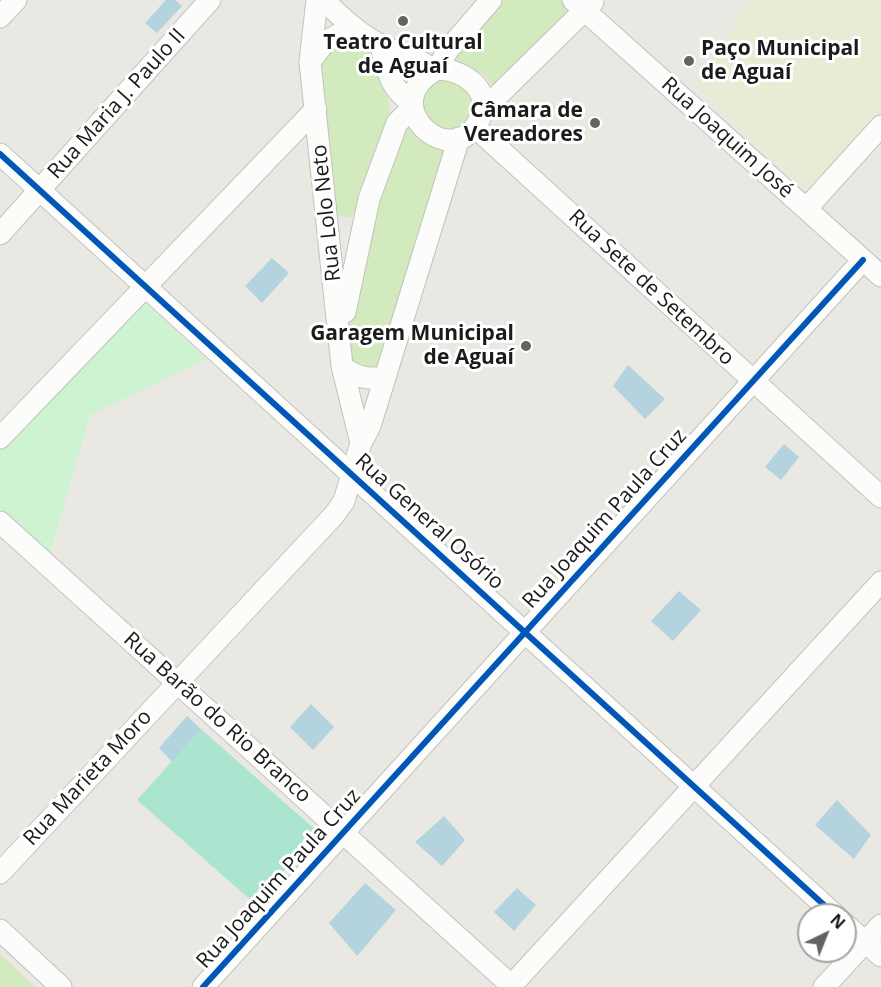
<!DOCTYPE html>
<meta charset="utf-8">
<style>
body{margin:0}
#map{position:relative;width:881px;height:987px;overflow:hidden;background:#eae8e2;font-family:"Open Sans",sans-serif}
canvas{display:block}
.north{position:absolute;left:797px;top:903px;width:60px;height:60px;box-sizing:border-box;background:#fff;border:2px solid #a4a4a4;border-radius:50%;rotate:43deg;font-size:16px;font-weight:700;line-height:24px;text-align:center;color:#1b1b1b}
.north::after{content:'';display:block;margin:auto;width:21px;height:27px;background:#636361;clip-path:polygon(50% 0,100% 100%,50% 72%,0 100%)}
</style>
<div id="map">
<canvas width="881" height="987"></canvas>
<div class="north">N</div>
</div>
<script>
const c = document.querySelector('canvas').getContext('2d');
c.lineJoin = 'round';
function fill(path, color) {
  c.fillStyle = color;
  c.fill(path, 'evenodd');
}
function strokePath(path, color, width, dash) {
  c.strokeStyle = color;
  c.lineWidth = width;
  c.lineCap = dash ? 'butt' : 'round';
  c.setLineDash(dash || []);
  c.stroke(path);
}
function drawText(font, color, halo, rows, align = 'center') {
  c.font = font + ' "Open Sans",sans-serif';
  c.lineWidth = 6;
  c.setLineDash([]);
  c.textBaseline = 'middle';
  c.strokeStyle = halo;
  c.fillStyle = color;
  for (const [text, x, y, turn = 0] of rows) {
    c.save();
    c.translate(x, y);
    c.rotate((+turn || 0) * Math.PI / 180);
    c.textAlign = isNaN(turn) ? turn : align;
    if (halo) c.strokeText(text, 0, 0);
    c.fillText(text, 0, 0);
    c.restore();
  }
}
const farmland = new Path2D(`
 M752 0H881V110L807 190 694 85Z`);
const grass = new Path2D(`
 M498 0H589L495 89 482 73 446 61Z
 M355 38 376 51 385 78 391 118 356 212 348 218 338 215 330 194 317 63 323 53Z
 M387 51 427 69 400 93Z
 M461 75 481 110 458 135 419 120 422 85 435 76Z
 M405 116 455 144 379 375 351 371 343 332 374 200Z
 M0 954 35 987H0Z`);
const park = new Path2D(`
 M143 301 206 359 90 415 50 553 0 508V451Z`);
const pitch = new Path2D(`
 M201 729 319 833 254 903 137 800Z`);
const water = new Path2D(`
 M166 0H175L182 6 157 33 145 23Z
 M272 258 289 273 262 303 245 286Z
 M628 365 665 399 645 419 613 386Z
 M784 444 799 457 781 480 765 467Z
 M679 591 701 610 673 641 651 621Z
 M311 704 334 727 313 750 290 727Z
 M187 716 201 729 172 762 159 748Z
 M837 800 871 835 854 859 815 825Z
 M444 816 465 840 442 866 415 842Z
 M365 883 396 910 357 956 329 923Z
 M517 888 536 905 514 931 494 912Z`);
const minor = new Path2D(`
 M317 0 310 62 342 366 361 443 370 426 459 138
 M323 0C342 17 360 36 383 46 401 55 419 57 434 71
 M573 0 881 276
 M0 17 16 0
 M381 46C387 70 390 89 412 103
 M310 62 325 42 352 27
 M438 69C463 70 493 89 480 118 454 177 371 103 438 69Z
 M438 69 447 51 491 0
 M482 111 593 2
 M475 127 881 497
 M0 154 835 915
 M806 209 881 126
 M0 234 210 0
 M345 312 369 199 397 123 412 108
 M342 366C355 377 367 380 384 377
 M0 438 316 109
 M0 522 513 987
 M0 873 335 514 344 501 361 443
 M845 924 881 956
 M0 930 61 987
 M203 987 863 260
 M510 987 881 582
 M824 987 881 925`);
const cycleway = new Path2D(`
 M0 154 835 915
 M203 987 863 260`);
const markers = [
 [403,21,6,"#636361"],
 [689,61,6,"#636361"],
 [595,123,6,"#636361"],
 [526,346,6,"#636361"]
];
const poiNames = [
 ["Teatro Cultural",403,43,"center"],
 ["de Aguaí",403,67,"center"],
 ["Paço Municipal",701,49,"left"],
 ["de Aguaí",701,73,"left"],
 ["Câmara de",583,111],
 ["Vereadores",583,135],
 ["Garagem Municipal",514,334],
 ["de Aguaí",514,358]
];
const streetNames = [
 ["Rua Maria J. Paulo II",117,104,-48],
 ["Rua Joaquim José",727,138,42],
 ["Rua Lolo Neto",327,213,-96],
 ["Rua Sete de Setembro",651,288,43],
 ["Rua Joaquim Paula Cruz",605,519,-48],
 ["Rua General Osório",429,522,42],
 ["Rua Barão do Rio Branco",217,718,42],
 ["Rua Marieta Moro",88,778,-47],
 ["Rua Joaquim Paula Cruz",279,879,-48]
];
fill(farmland, '#e9ebd4');
fill(grass, '#d2eabe');
fill(park, '#cef3d0');
fill(pitch, '#abe5d0');
fill(water, '#b3d3df');
strokePath(minor, '#c2c2bf', 23);
strokePath(minor, '#fcfcfb', 21);
strokePath(cycleway, '#0057b8', 6);
for (const [x, y, r, color] of markers) {
  const dot = new Path2D();
  dot.arc(x, y, r, 0, 2 * Math.PI);
  c.fillStyle = color;
  c.fill(dot);
  strokePath(dot, '#fff', 2);
}
drawText('bold 21px', '#1b1b1b', '#fff', poiNames, 'right');
drawText('21px', '#1b1b1b', '#fff', streetNames);
</script>
